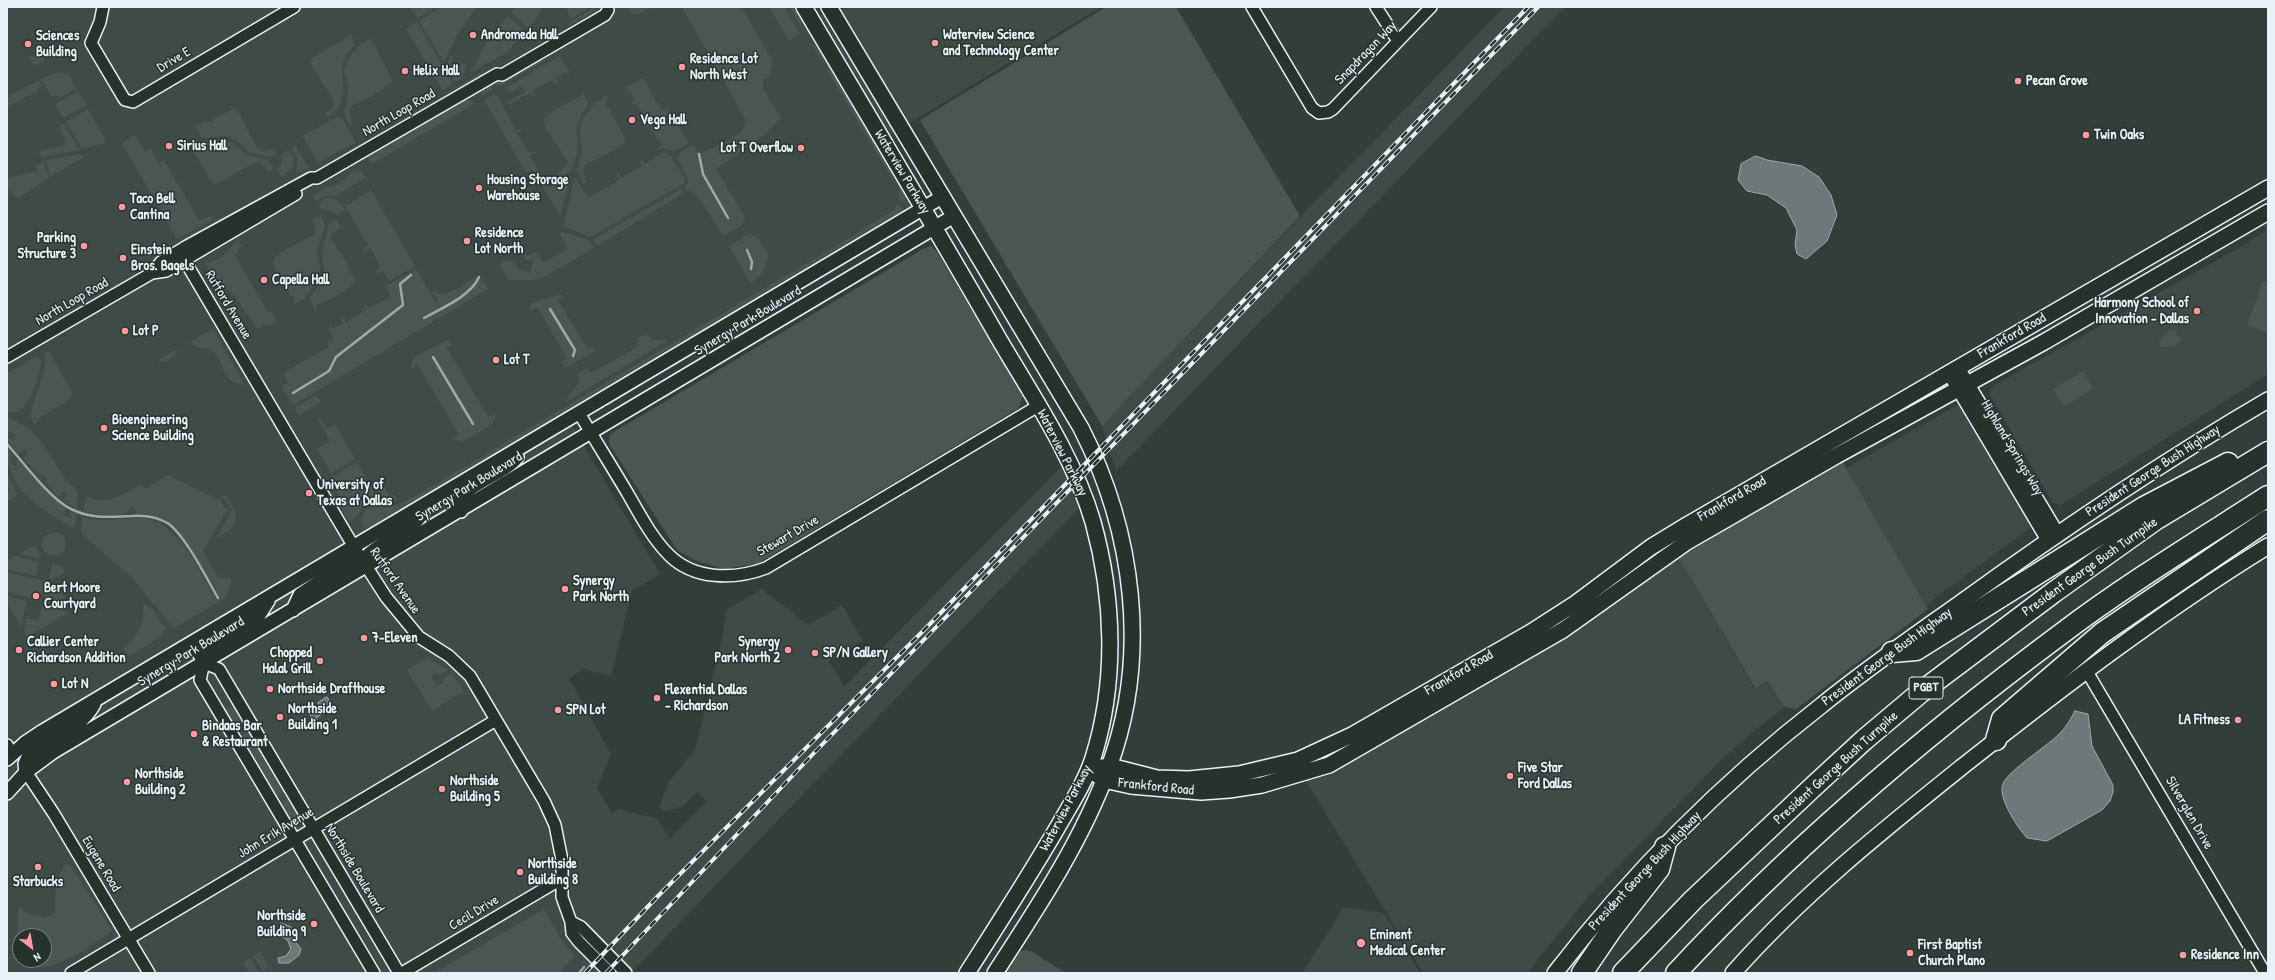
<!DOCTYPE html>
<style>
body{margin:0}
#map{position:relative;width:2275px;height:980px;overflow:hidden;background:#323e39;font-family:"Patrick Hand",sans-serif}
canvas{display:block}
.frame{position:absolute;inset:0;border:8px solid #e8f1f8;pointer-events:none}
.north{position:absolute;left:12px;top:928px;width:40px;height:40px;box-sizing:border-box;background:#26332d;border:1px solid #747f7e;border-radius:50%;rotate:149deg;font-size:11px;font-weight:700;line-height:16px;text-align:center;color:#e8f1f8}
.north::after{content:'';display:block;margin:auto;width:14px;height:18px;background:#ff9aa2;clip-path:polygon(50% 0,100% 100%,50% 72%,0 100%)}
</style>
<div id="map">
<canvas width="2275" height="980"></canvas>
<div class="frame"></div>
<div class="north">N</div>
</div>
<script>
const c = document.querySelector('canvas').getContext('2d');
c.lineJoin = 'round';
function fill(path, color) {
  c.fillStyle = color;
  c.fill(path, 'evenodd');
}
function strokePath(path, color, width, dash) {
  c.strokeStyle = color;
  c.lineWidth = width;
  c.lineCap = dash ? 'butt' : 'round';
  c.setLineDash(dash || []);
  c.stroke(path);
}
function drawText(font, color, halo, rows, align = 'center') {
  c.font = font + ' "Patrick Hand",sans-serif';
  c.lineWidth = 3;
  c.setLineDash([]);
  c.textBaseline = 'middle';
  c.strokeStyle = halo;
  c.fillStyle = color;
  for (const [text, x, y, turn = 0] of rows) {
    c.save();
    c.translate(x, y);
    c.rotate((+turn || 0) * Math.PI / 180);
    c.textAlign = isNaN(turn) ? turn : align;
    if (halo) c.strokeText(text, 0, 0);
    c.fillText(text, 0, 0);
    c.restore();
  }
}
const built = new Path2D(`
 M7 7H794L802 21 850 7H1101L875 144 912 205 564 412 660 574 632 591 611 676 584 669 569 678 611 754 597 788 612 813 618 809 658 819 670 839 707 802 697 792 683 806 666 812 659 808 669 781 695 750 722 640 726 610 762 589 808 625 842 605 863 641 829 661 844 686 1063 465 1075 489 1080 507 631 973H7ZM20 936H44V960H20Z
 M1504 7H1565L1116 471 1102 426 1303 214Z
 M2268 223V374L2061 505 2053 503 1989 393 1993 386 2237 249 2266 231 2264 226Z
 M1958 405 2031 527 1926 605 1846 468Z
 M1679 558 1754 688 1766 681 1784 707 1741 742 1719 762 1589 896 1527 973H1423L1306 781 1326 775 1554 645 1615 604Z
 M1344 907 1384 913 1420 973H1302Z`);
const green = new Path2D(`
 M410 7H436L418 18Z
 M441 7H477L457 35 444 62 419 21Z
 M517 7H538L542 9 529 29 511 12Z
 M567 7H590L573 18 569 17Z
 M629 7H653L636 15 629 12Z
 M682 7H741L773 61 770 76 763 80V89L781 118 765 134 716 169 745 217 742 225 723 236 700 199 690 190 687 192 684 187 688 184V179L677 158 679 153 693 145 699 154C714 147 747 138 745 119Z
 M769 7H785L799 33 789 41Z
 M790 7H793L801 21 802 29Z
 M1106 7H1176L1300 216 1102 426 920 120Z
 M593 8 597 10 570 25V22Z
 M508 16 526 32 506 53 471 72 489 38Z
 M417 22 453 84 442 90 406 28Z
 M351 33 355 45 346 55 342 65 344 90 339 108 327 118 324 114 334 107V101L311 64V58L347 38Z
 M371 38 372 44 376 47 392 81 379 92 352 106 349 112 352 122 349 124C340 107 348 105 348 89 349 83 346 79 345 74 344 58 359 45 371 38Z
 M811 44 817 47 893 176V180L832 79 826 65Z
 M38 53 45 60 34 66 29 57Z
 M451 55 453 56 450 63 459 67 462 62 467 65 462 78 455 82 446 66Z
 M560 56 570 73 568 74 566 72 555 78 558 83 555 84 552 80 532 91 535 96 533 98 530 93 509 104 511 110 507 102 524 93 525 89 520 87 510 93 507 87Z
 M533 60 544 61 500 86 497 85 495 82Z
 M484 71 485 74 461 88H455Z
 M63 72 70 77 76 88 59 98 57 95 52 98 41 79 55 73Z
 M643 78 662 111 668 108 689 143 675 151 663 148 659 150 658 148 662 145 650 126 645 128 644 126 649 123 636 103 632 105 631 103 635 100 629 90 627 91 625 88Z
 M39 80 42 86 37 89 38 91 7 107V97Z
 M491 84 493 89 482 97 481 91Z
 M78 91 86 105 63 118 55 104Z
 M583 91 589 105 582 113 576 127 578 150 572 169 560 178 558 175 568 163 545 126 544 119C548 112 573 100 581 96Z
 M493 95 498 96 516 131 521 128 522 130 517 133 529 153 533 151 534 153 530 156 548 187 571 176 560 216 533 170 526 173 484 100Z
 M607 96 606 105 611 110V115L615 119 626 140C622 149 594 160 585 165L583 171 587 182 583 184 577 170 582 151 580 134 581 122 594 104Z
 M466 99 472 101 474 104 372 164 370 163 368 157 371 154Z
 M235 108C245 117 251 147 264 152L274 149 277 153 269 157 250 152 235 140 225 136 202 138 195 127 205 121 212 122 214 118Z
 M88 109 106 141 105 143 82 149 66 122Z
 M337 117 343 120 356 142 318 163 302 136Z
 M64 123 79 150 42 157 38 152 64 145 65 139 58 127Z
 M135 135 145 151 151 148 158 163 164 160 198 219 203 220 210 216 213 220 177 239 122 143Z
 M218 140 232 143 246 155 267 160 273 168 269 171 260 162 254 163 214 185 191 148 201 143Z
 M295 145 309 168 300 173 296 170 297 157 291 148Z
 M289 150 294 159 293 167 282 177 277 169 282 162 281 155Z
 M663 152 671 156 685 180 683 184 590 237 563 226 575 178 588 198 619 180 616 174 618 173 621 178 642 166 640 161 642 159 645 164Z
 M81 154 84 157 50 177 46 160Z
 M44 161 49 178 37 185 38 186 18 198 7 189V178L37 171 36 166Z
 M356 170 358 172 362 170 366 178 335 196H325L316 201 313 196 327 187 335 186Z
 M899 186 906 197 904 201 899 200Z
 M681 189 684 193 597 246 594 239Z
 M371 190 415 266 389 281 383 271 377 274 376 272 381 268 370 248 365 251 363 248 368 245 345 206Z
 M327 198 337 200 345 210 337 215 330 210 322 211 318 203Z
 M898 204 903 209 901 211 366 529 361 522 365 511 377 504 398 505 417 495 859 232C872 222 889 217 898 204Z
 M321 215 325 224 317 253 320 268 318 280 305 298 292 305 295 300C289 293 272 268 273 259L283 251 315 234 316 229 312 220Z
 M336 219 341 227 332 234 331 239 348 264 349 272 354 276 355 282C350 290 325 302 316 305V312L311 302 310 297 322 281 324 270 322 251 329 224Z
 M563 232 590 241 594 248 544 277 533 280H508L499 264 505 260 515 262 518 269 530 272 533 261 524 259 525 255H522L525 253 528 256 536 252 543 263 568 249 559 233Z
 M749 234 757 237 769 256 762 274 751 284 729 246Z
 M238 239 242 246 237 249 239 252 234 254 268 312 271 311 277 321 269 326 267 323 257 329 238 300 220 283 205 264 222 257Z
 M931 246 937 252 1023 396 1019 408 757 564 723 569 695 560 677 550 609 444 610 434 923 249Z
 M416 269 436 303 438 301 431 290C446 301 462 285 476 277L481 278 488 289 293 405 281 386 288 382 283 373 329 347 327 343 334 339 328 328 331 326 333 329 343 323 340 318 343 317 346 322 366 310 364 305 366 304 369 308 390 297 386 286Z
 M2263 281 2268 282V333L2247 325Z
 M560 294 564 296 558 300 588 350 595 346V348L594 352 567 367 561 362 567 358 537 307 530 311 529 308 532 303Z
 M213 329 245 385C216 381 227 361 212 351 205 346 197 350 190 342Z
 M2171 329 2176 330V334L2182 339 2178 344 2164 348 2160 346 2159 341Z
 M648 334 651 341 667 339V341L565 402 580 380 577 374 586 368 591 373 639 346 636 338Z
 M447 340 453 344 447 348 488 417 495 413C499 426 472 436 462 442L452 438 459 435 418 365 411 369 413 358Z
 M178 349C174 359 167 363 157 361Z
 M48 350 72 392 69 400 38 419 40 421 34 424C22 413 51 375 44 354Z
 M37 356 41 360C42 373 29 407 17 413L7 412V373Z
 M2083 371 2093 389 2064 406 2053 389Z
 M317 395 321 402 299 415 294 408Z
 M7 417C37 429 44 446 60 471 65 480 72 485 78 493L77 509 63 500 67 495 63 492 59 497 45 482 48 480 43 474 40 476 23 458 28 453 24 449 19 454 7 441V438L14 440 15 434 7 431Z
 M317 418 321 419 327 429 335 424 355 459 331 473 317 449 330 441Z
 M7 448 12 454 10 464 16 466 17 459 54 498 66 508 64 516 70 517 71 511 77 514 74 529C41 508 7 493 7 448Z
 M1842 461 1928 609 1796 709 1784 707 1767 681 1755 688 1679 558Z
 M357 462 376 496C373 503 368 503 363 507 357 513 361 515 349 522L339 504 338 493 329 479Z
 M7 474 18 495 7 502Z
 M168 475 211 496 213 495 216 500 219 499 227 510 203 551 218 577 231 578 227 597 178 626 173 627 131 577 81 533 82 517C101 523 121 518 140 518 177 518 200 573 217 600L220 598C215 587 207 575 200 564 182 535 172 513 134 513L136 511 132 507 125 514 107 515 83 512 86 496C106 507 123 495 141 484L145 489Z
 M385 487 390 496 394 494 398 500H384L379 490Z
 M225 495C241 516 240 526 217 538L232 509 222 496Z
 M42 544a12 12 0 1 1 24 0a12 12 0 1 1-24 0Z
 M35 545 40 555 39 558 19 554Z
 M15 556 39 562 36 576 7 569V561Z
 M52 565 61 566 65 572 54 578 55 580 49 579Z
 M7 572 45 581 40 600 7 592Z
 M48 582 57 584 71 608 43 601Z
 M7 596 27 601 21 627 7 603Z
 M145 604 153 610 166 629 162 632V636L130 656 123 649C138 636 145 623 143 607Z
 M42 605 70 612 27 637 24 631 26 618 38 621Z
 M428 658 448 670 439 675 437 672 431 676 437 686 444 682 442 679 451 673 464 691 432 711 407 670Z
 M235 704 246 723 235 730 224 711Z
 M251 730 286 790 275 797 239 737Z
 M291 797 302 816 291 823 279 803Z
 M69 864 112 930C98 942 61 967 42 967 37 967 33 962 29 960H44V936H20V956L15 954 19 907 28 914 45 918 55 913 56 882 64 866Z
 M544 909 560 938 575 956 559 973H434Z
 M1026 950 1031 951 1066 973H1003C1010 963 1014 951 1026 950Z
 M260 952 269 967 263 971 253 956Z
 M250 958 259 973H250L243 963Z`);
const water = new Path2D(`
 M1756 156 1767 160 1802 166 1819 177 1831 195 1837 215 1827 241 1806 259 1797 254 1795 245 1797 230 1786 208 1767 195 1747 191 1738 180 1741 164Z
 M327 697 333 707 331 708 332 711 328 714 326 711 316 718 317 720 314 722 307 710 319 705 318 703Z
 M2075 711 2088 714 2092 746 2113 785V792L2110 801 2102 810 2047 841 2027 838C2018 828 1997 797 2003 784 2008 770 2050 745 2062 731 2067 726 2071 718 2075 711Z
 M281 923 291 927 292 937 301 949 299 955 289 963H279L278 958 286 956 291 949 287 939 279 936Z`);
const stream = new Path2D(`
 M699 154 703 174 728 218
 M747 250 752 262 751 269
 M550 309 575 350 573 356
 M424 318C442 308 471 296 479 277
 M433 357 473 424
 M293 393 329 371 336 357 403 305 400 284 411 275
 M7 444C23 462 50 499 71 509 91 519 109 517 131 516 143 515 158 517 169 524 186 537 207 579 218 598
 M579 973 584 967`);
const minor = new Path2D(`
 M103 7 100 22 91 43 123 97 125 100 133 102 294 7
 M1252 7 1312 108 1319 113 1328 112 1333 109 1431 7
 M1376 7 1398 41
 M179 251 354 547 386 597 419 637 449 656 470 676 544 801 555 825 562 860V897L571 922 572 933 579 942 610 973
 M152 273 161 262 187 246 311 178H317L497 74 502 75 605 15 608 10
 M7 357 152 273 166 271 296 194
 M579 413C595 440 612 467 628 494 640 515 652 538 669 555 694 580 734 580 766 568L1038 406
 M192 644 204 663 219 669 399 973
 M204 663 200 680 374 973
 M2086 670 2265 973
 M7 745 13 754
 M26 772 54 814 149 973
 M571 922 581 927 626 973
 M71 973 496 720
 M402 973 561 879`);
const tertiary = new Path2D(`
 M1958 368 2057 533
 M1949 373 2048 540
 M461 511 457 503C460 487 506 473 517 457
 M366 567 368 555C387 538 416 531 427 505
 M293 610 300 595 353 559 354 547
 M204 663 207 649 259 615 268 601
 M7 759 25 743 43 731 942 197
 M26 772 25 764 28 757C50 738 79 731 94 704
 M7 793 26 772 53 752 954 216`);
const secondary = new Path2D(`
 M804 7C869 117 935 227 999 339 1033 397 1074 457 1093 522 1114 598 1117 682 1093 758 1085 783 1069 807 1056 830 1028 878 997 926 967 973
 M829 7 1081 428C1134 532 1150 656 1109 767 1082 841 1038 907 995 973
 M1089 769 1110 766 1157 778 1189 779 1239 774 1298 760 1352 735 1531 632 1576 603 1651 547 1687 525 2268 188
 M1089 769 1104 780 1131 786 1201 792 1229 790 1262 785 1329 765 1563 630 1687 542 1836 456 2044 342 2268 212
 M1555 973C1632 873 1723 782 1822 705 1865 670 1911 638 1956 606 2057 533 2160 463 2268 400
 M1733 973C1802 895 1882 831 1963 766 2062 688 2161 612 2268 546`);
const motorway = new Path2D(`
 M1892 652 1916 650 2144 507 2228 463
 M1996 740 2002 719 2102 633 2268 520
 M1582 973 1612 929 1659 869 1665 847
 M1623 973 1693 900 1814 786 1864 740 1921 692 2054 592 2155 520 2268 452
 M1676 973C1792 848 1924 736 2061 634 2127 584 2198 541 2268 496`);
const rail = new Path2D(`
 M585 973 658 896 926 628 1528 7
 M606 973 813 754 1538 7`);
const markers = [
 [473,35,4,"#ff9aa2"],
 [935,43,4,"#ff9aa2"],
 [28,44,4,"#ff9aa2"],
 [682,67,4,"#ff9aa2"],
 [405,71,4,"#ff9aa2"],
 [2018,81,4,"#ff9aa2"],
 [632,120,4,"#ff9aa2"],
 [2086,135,4,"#ff9aa2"],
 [169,146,4,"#ff9aa2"],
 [801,148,4,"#ff9aa2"],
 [479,188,4,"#ff9aa2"],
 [122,207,4,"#ff9aa2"],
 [467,241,4,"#ff9aa2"],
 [84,246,4,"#ff9aa2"],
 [123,258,4,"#ff9aa2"],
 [264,280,4,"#ff9aa2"],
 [2197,311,4,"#ff9aa2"],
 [125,331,4,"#ff9aa2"],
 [496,360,4,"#ff9aa2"],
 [104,428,4,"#ff9aa2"],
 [309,493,4,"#ff9aa2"],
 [565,589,4,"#ff9aa2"],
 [36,596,4,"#ff9aa2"],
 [364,638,4,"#ff9aa2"],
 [19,650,4,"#ff9aa2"],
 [788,650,4,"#ff9aa2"],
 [815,653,4,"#ff9aa2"],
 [320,661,4,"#ff9aa2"],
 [54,684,4,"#ff9aa2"],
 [270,689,4,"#ff9aa2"],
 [657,698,4,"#ff9aa2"],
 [558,710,4,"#ff9aa2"],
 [280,717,4,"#ff9aa2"],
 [2238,720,4,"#ff9aa2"],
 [194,734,4,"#ff9aa2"],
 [1510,776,4,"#ff9aa2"],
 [127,782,4,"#ff9aa2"],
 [442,789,4,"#ff9aa2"],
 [38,867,4,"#ff9aa2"],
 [520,872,4,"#ff9aa2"],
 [314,924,4,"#ff9aa2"],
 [1361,943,5,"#ff9aa2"],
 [1910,953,4,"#ff9aa2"],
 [2183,955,4,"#ff9aa2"]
];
const shields = [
 [1926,688,34]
];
const shieldNames = [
 ["PGBT",1926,688]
];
const poiNames = [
 ["Andromeda Hall",481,35],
 ["Waterview Science",943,35],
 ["and Technology Center",943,51],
 ["Sciences",36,36],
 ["Building",36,52],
 ["Residence Lot",690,59],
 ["North West",690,75],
 ["Helix Hall",413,71],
 ["Pecan Grove",2026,81],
 ["Vega Hall",640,120],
 ["Twin Oaks",2094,135],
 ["Sirius Hall",177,146],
 ["Lot T Overflow",793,148,"right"],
 ["Housing Storage",487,180],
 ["Warehouse",487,196],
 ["Taco Bell",130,199],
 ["Cantina",130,215],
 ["Residence",475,233],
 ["Lot North",475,249],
 ["Parking",76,238,"right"],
 ["Structure 3",76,254,"right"],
 ["Einstein",131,250],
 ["Bros. Bagels",131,266],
 ["Capella Hall",272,280],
 ["Harmony School of",2189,303,"right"],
 ["Innovation - Dallas",2189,319,"right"],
 ["Lot P",133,331],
 ["Lot T",504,360],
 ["Bioengineering",112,420],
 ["Science Building",112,436],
 ["University of",317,485],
 ["Texas at Dallas",317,501],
 ["Synergy",573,581],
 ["Park North",573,597],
 ["Bert Moore",44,588],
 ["Courtyard",44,604],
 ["7-Eleven",372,638],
 ["Callier Center",27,642],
 ["Richardson Addition",27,658],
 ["Synergy",780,642,"right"],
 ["Park North 2",780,658,"right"],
 ["Chopped",312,653,"right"],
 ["Halal Grill",312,669,"right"],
 ["SP/N Gallery",823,653],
 ["Lot N",62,684],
 ["Northside Drafthouse",278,689],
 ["Flexential Dallas",665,690],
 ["- Richardson",665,706],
 ["Northside",288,709],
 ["Building 1",288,725],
 ["SPN Lot",566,710],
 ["LA Fitness",2230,720,"right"],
 ["Bindaas Bar",202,726],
 ["& Restaurant",202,742],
 ["Five Star",1518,768],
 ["Ford Dallas",1518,784],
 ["Northside",135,774],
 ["Building 2",135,790],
 ["Northside",450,781],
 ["Building 5",450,797],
 ["Northside",528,864],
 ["Building 8",528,880],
 ["Starbucks",38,882,"center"],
 ["Northside",306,916,"right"],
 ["Building 9",306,932,"right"],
 ["Eminent",1370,935],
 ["Medical Center",1370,951],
 ["First Baptist",1918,945],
 ["Church Plano",1918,961],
 ["Residence Inn",2191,955]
];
const streetNames = [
 ["Snapdragon Way",1366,53,-46],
 ["Drive E",174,60,-31],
 ["North Loop Road",399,113,-30],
 ["Waterview Parkway",902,172,59],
 ["North Loop Road",72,302,-30],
 ["Rutford Avenue",228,305,59],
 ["Synergy Park Boulevard",748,321,-31],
 ["Frankford Road",2012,336,-30],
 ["Highland Springs Way",2012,448,59],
 ["Waterview Parkway",1062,453,63],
 ["President George Bush Highway",2153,471,-33],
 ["Synergy Park Boulevard",469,487,-31],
 ["Frankford Road",1732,499,-30],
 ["Stewart Drive",788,536,-30],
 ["President George Bush Turnpike",2090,567,-35],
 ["Rutford Avenue",395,581,55],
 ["Synergy Park Boulevard",191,652,-31],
 ["President George Bush Highway",1887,657,-36],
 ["Frankford Road",1459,673,-30],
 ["President George Bush Turnpike",1836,768,-42],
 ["Frankford Road",1156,787,6],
 ["Waterview Parkway",1066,808,-62],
 ["Silverglen Drive",2189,813,60],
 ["John Erik Avenue",276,833,-31],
 ["Eugene Road",101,864,59],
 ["Northside Boulevard",354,868,59],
 ["President George Bush Highway",1645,871,-47],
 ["Cecil Drive",474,913,-31]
];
fill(built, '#3f4b46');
fill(green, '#495651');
fill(water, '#6d7978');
strokePath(water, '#9ea9ab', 1);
strokePath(stream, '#9ea9ab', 2.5);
strokePath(minor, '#e8f1f8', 14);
strokePath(tertiary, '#e8f1f8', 16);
strokePath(secondary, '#e8f1f8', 18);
strokePath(motorway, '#e8f1f8', 23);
strokePath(minor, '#26332d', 11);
strokePath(tertiary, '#26332d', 13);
strokePath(secondary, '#26332d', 15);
strokePath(motorway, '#26332d', 20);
strokePath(rail, '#e8f1f8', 4);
strokePath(rail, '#26332d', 2.5, [8]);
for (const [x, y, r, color] of markers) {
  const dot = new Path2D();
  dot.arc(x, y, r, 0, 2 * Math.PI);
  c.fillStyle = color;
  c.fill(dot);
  strokePath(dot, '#26332d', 1.5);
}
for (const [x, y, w] of shields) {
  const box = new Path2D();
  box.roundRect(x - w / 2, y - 11, w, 22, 3);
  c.fillStyle = '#26332d';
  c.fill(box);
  strokePath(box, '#e8f1f8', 1);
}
drawText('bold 13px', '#e8f1f8', null, shieldNames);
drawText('bold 14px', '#e8f1f8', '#26332d', poiNames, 'left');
drawText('14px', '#e8f1f8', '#26332d', streetNames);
</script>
